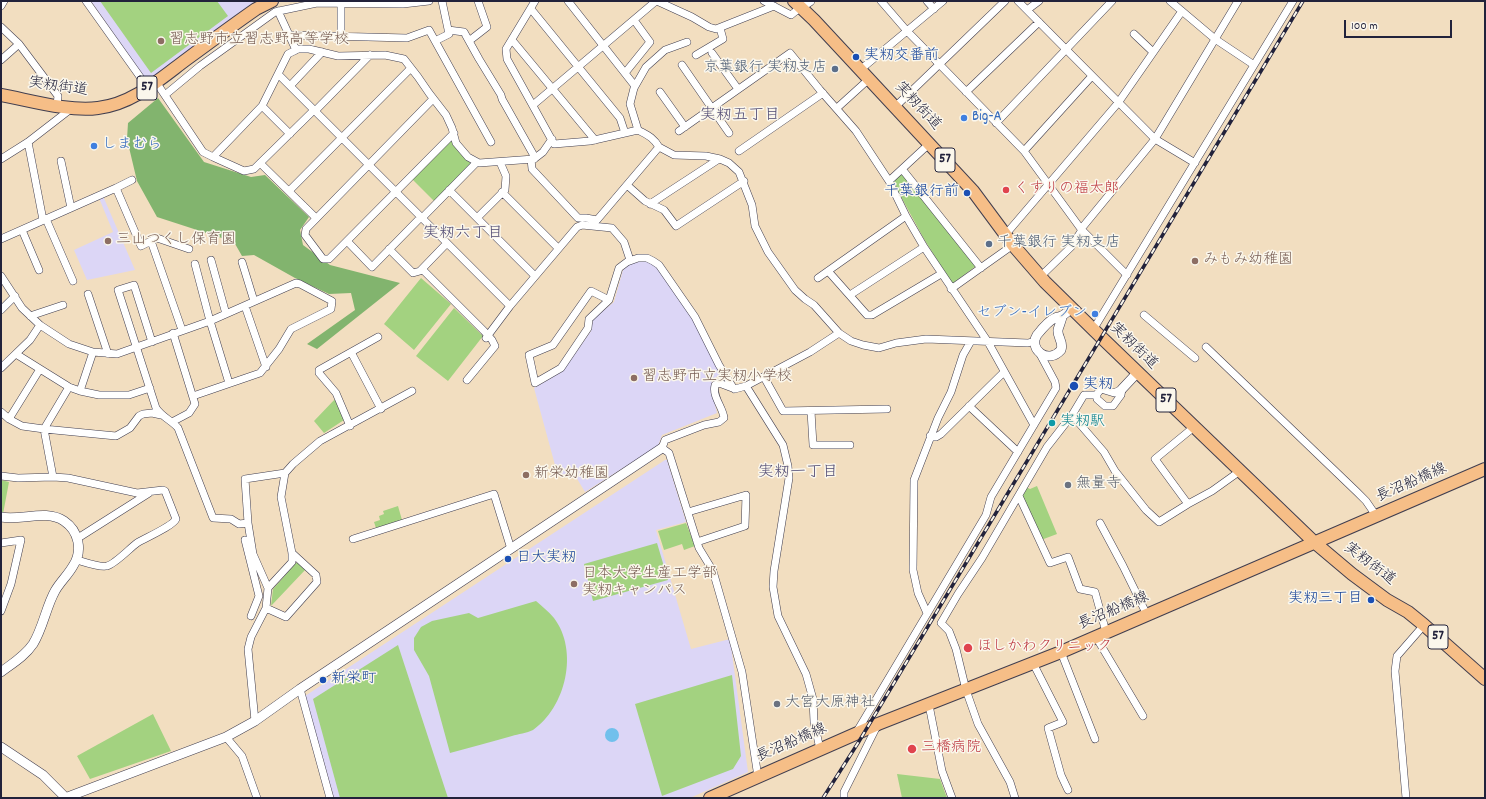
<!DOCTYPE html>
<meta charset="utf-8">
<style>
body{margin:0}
#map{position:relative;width:1486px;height:799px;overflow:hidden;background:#f2dec0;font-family:Dekko,sans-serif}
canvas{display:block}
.frame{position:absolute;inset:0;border:2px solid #22223b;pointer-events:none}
.scale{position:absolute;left:1344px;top:20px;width:108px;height:18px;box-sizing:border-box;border:2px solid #22223b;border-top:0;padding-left:5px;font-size:12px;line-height:14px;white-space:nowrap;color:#22223b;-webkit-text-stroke:3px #fbf7ec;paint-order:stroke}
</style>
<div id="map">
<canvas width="1486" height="799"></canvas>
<div class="frame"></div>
<div class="scale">100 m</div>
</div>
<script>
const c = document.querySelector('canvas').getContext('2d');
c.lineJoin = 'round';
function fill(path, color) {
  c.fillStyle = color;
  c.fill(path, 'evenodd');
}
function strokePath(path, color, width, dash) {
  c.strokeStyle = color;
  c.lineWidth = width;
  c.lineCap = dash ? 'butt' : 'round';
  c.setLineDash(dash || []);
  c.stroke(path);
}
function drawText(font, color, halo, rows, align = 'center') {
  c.font = font + ' Dekko,"Klee One",sans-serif';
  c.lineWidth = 3;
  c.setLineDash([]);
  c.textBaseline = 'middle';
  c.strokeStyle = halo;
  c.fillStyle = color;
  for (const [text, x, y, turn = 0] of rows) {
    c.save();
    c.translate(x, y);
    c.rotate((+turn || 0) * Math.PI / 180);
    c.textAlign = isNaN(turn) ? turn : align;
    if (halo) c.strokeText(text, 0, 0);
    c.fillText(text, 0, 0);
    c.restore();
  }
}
const built = new Path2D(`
 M91 1H255L149 81 146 80Z
 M103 196 135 270 87 280 74 250 113 232 99 198Z
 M646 260 658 268 693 318 720 374 712 381 711 388 717 413 662 435 658 446 585 492 573 472 558 476 534 388 563 371 591 331 593 319 614 302 623 270 630 264Z
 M665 460H667L686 522 656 530 691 649 730 639 748 772 690 798H334L305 696Z`);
const green = new Path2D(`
 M100 1H217L228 16 151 73Z
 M452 139C456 150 462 157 472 163L434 201 412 179Z
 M903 173 976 266 952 284 924 239 893 182Z
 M421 278 451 304 414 350 384 324Z
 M454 308 483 336 448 381 416 356Z
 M336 398 344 420 324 433 314 421Z
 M1 480 9 482 3 514H1Z
 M1037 486 1057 534 1041 540 1021 496 1026 487 1030 489Z
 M398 506 402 520 376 528 374 522 380 520 379 516 384 514 383 511Z
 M686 523 695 546 684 550 682 544 664 550 658 531Z
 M657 543 668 580 593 601 584 564Z
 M296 563H299L306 569 271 606 273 589Z
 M536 601C542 606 549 612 554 618 579 651 566 707 533 730 527 733 518 734 512 736 492 742 471 747 450 753L429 676 414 650V638L421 627 432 621 469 613 478 618Z
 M398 645 448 798H340L313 699Z
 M732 675 741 756 733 769 662 796 635 704Z
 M153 714 171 751 90 779 77 756Z
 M897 774 940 779 947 798H902Z`);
const forest = new Path2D(`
 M158 98 204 162 251 177 265 175 309 217 300 230 303 245 330 265 400 283 317 349 307 344 355 310 351 293 329 294 295 278 254 255 242 256 234 242 157 217 137 181 127 139 128 123Z`);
const water = new Path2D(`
 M605 735a7 7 0 1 1 14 0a7 7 0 1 1-14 0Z`);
const minor = new Path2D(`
 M86 1 148 88
 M535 1 506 49 507 59 554 144 590 141 638 130
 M568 1 635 86
 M657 1 692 17 709 27 716 29 774 6
 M764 1 791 15 801 7
 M881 1 907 31 1024 151 1081 229 1127 275
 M927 1 934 9
 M1018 1 1155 139 1195 163
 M1170 1 1215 39 1254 65
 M1 6 4 1
 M531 9 620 118 625 133
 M1027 10 1039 1
 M278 11 296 50
 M1 27 19 44 58 96 57 105
 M448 30 464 32 479 59 501 95 502 99 533 154 534 159
 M1134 34 1153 52
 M289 35 407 38 429 30 491 142
 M341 36V3
 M512 40 595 140
 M435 41 449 34 442 1
 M469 41 487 27 478 1
 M712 53 738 89
 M696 55 723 39 720 28
 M1 60 19 44
 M682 65 729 133
 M860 70 943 1
 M625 73 650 42 634 20
 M279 75 510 306
 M156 82 203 152 213 157 244 171 254 169 314 110
 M290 86 322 52
 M660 92 685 127
 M966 92 1039 22
 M165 95 200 66 275 12 279 11 317 3 403 4 429 1
 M433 99 306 229 305 235 323 259H329L454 133
 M533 105 656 1
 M262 106 290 134
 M895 107 1005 1
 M837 108 869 79
 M315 111 370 55
 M996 123 1112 1
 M679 131 790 53 820 90 856 131 889 181
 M28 142 43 220
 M929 144 889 181 906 216 924 247 988 342 1034 425
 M659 147C653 137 647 135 638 130L630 104 634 88 646 67 665 50 687 42
 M739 151 823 93
 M1024 151 1092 76
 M213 157 262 106 288 54 298 49H309L338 56 385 55 404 59 418 77 429 93 446 115 452 128 456 143 468 157 479 163 534 159 543 152 552 139
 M1 159 28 142 72 108
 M531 159 532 169 578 218H586L597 220 659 147 674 155 706 156 720 159 729 163 739 172 752 205 755 226 768 252 795 290 805 299 814 305 839 333
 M61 161 71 208
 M260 163 316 218
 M902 169 981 268
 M627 185 645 201 664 210 676 226 744 181
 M116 188 132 180
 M449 190 535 276
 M289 191 411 68
 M502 192 558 248
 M650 204 719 159
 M422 218 477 162
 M477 218 505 190 506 176 500 162
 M46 219 73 281
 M1081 229 1155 139 1238 1
 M22 230 39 270
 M1006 234 1118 103 1182 11
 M1 239 116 188 141 246 151 241 182 330
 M151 241 157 238 189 249
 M347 241 372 267 421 217
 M389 249 413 273 420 271 447 243
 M211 260 226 314
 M242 262 254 301
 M195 264 210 321 229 383
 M422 269 484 331 492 340 495 346 467 380
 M828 271 867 315H872L941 274
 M1 276 22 308 40 325 69 344 93 352 117 354 210 321 296 283 300 284 332 301 331 309 291 329 279 349 260 373 193 396
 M1040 277 1071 247 1082 230
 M818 278 906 216
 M951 289 1013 245
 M88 294 108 354
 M850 295 924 247
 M609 300 591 291 553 345 529 355 535 383 561 368 588 328 589 319 609 300 619 268 627 262 638 258H647L653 261 659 265 695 317 719 365 734 389
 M245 306 266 367
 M1 310 15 296
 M1144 315 1195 358
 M30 316 63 305
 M1093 330 1293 1
 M486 338 510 306 577 227 582 225 612 228 624 242 630 260
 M152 342 134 285 118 290 156 408C162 417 171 420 178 428L213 518 231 519 239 524 248 523
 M1206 347 1357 492 1366 501 1377 517
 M351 352 381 409
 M16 354 69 387 80 391 99 395H129L150 388
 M1 368 30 340 40 325
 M764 377 783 411 887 409
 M746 386 783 445 788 466 789 478 774 571 773 587 778 616 806 674 813 699 814 722 820 749
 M1101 389 1114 393 1122 389 1121 395 1113 406H1105L1097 399V394Z
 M80 391 93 352
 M969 406 1018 452
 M811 411 813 445H850
 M1 412 9 419 22 426 44 429 116 436 130 428 139 416 143 414 152 413 161 415
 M1072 415 1104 452 1115 471 1146 510 1159 522 1188 504
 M9 419 40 369
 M172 422 189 413 195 404 173 333
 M350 426 336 393 319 373V370L378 337
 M1194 427 1155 459 1188 504 1212 491 1240 471
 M930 436 936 437 941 434 1004 372
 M1 476 18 478 53 477 68 478 137 493 163 490 165 491 176 519C173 526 145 538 137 543 129 549 115 564 107 566 100 568 84 562 77 560
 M53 477 44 429 69 387
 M1019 496 1050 563 1068 557 1080 589 1095 592 1106 632
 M688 512 746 495 745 526 697 542
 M1100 523 1123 566 1147 615
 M78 538 149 493
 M353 539 494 494 511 549
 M245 540 259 596 251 616
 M1 543 21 540 11 584 1 611
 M268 588 253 554 248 523 245 479 285 473
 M266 608 286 617 317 582 316 575 292 553
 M927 613 918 593 913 570 914 480 938 418 951 392 963 355 971 341
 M1096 637 1143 716
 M1061 652 1095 739
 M1033 663 1063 722 1048 728 1061 775 1068 790
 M300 689 330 798
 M929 705 942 771 952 798
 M255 721 248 649 251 637 266 608 268 588 292 562V553L281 497 285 473 293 464 320 441 412 391
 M856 733 986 515 991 497 1056 388 1055 382 1040 354
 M226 737 242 756 257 798
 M758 777 742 672 713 571 699 548 669 453 662 448 665 440 704 425 719 422 724 418C723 407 712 397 715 385L719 383 735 389 746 386 810 352 839 333 851 341 863 345 879 348 896 343 926 339 1028 343 1035 341
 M844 798V792L878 724
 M1015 798 1010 782 978 724 966 690 956 649 949 631 941 623 958 594 982 558 1047 447 1072 415 1084 395H1096
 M1406 798 1395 671 1397 656 1424 625`);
const tertiary = new Path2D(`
 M801 7 810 1
 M1062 316C1062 321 1059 325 1058 330 1057 337 1064 342 1061 350 1048 365 1028 349 1037 335 1041 330 1050 320 1055 318 1058 316 1058 318 1061 316 1065 315 1068 311 1071 308
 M1122 389 1137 373
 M1 517C21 521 46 509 64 521 79 531 83 551 73 566 68 575 60 582 55 591 46 607 43 628 33 644 25 656 13 663 1 672
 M1 747 43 775 66 798
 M65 798 226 737 255 721 300 689 662 448`);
const primary = new Path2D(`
 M794 1 814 20 973 191 1013 245 1045 282 1101 337 1314 542 1352 574 1387 600 1408 612 1424 625 1485 679
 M1 95C29 100 69 112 98 108 133 104 160 79 187 59 210 42 233 25 256 9L272 1
 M710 798 878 724 1061 652 1485 469`);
const rail = new Path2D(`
 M823 798 858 743 1303 1`);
const markers = [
 [161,41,4,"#8d6e63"],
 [856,57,4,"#1a4fb4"],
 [835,69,4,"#5c6f8a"],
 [964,118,4,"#3f7fe0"],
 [94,146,4,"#3f7fe0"],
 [1006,190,4,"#e0444e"],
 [967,193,4,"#1a4fb4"],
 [108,241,4,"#8d6e63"],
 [989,244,4,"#5c6f8a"],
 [1195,261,4,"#8d6e63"],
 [1095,314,4,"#3f7fe0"],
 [634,378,4,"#8d6e63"],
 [1074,386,5,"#1a4fb4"],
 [1052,423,4,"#0f9aa8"],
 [526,475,4,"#8d6e63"],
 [1068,485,4,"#6b7280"],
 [508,559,4,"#1a4fb4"],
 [574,584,4,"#8d6e63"],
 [1371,600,4,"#1a4fb4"],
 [968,648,5,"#e0444e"],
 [323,680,4,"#1a4fb4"],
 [777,704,4,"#6b7280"],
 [912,749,5,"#e0444e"]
];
const shields = [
 [147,88,20],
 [945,160,20],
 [1166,400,20],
 [1438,637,20]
];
const shieldNames = [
 ["57",147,88],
 ["57",945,160],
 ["57",1166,400],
 ["57",1438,637]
];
const educationNames = [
 ["習志野市立習志野高等学校",169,41],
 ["三山つくし保育園",116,241],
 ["みもみ幼稚園",1203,261],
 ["習志野市立実籾小学校",642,378],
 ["新栄幼稚園",534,475],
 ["日本大学生産工学部",582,575],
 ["実籾キャンパス",582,592]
];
const transitNames = [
 ["実籾交番前",864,57],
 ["千葉銀行前",959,193,"right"],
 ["実籾",1083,386],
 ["日大実籾",516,559],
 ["実籾三丁目",1363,600,"right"],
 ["新栄町",331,680]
];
const serviceNames = [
 ["京葉銀行 実籾支店",827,69],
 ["千葉銀行 実籾支店",997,244,"left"]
];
const streetNames = [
 ["実籾街道",58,88,8],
 ["実籾街道",917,107,47],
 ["実籾街道",1133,347,44],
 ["長沼船橋線",1412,484,-24],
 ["実籾街道",1369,565,37],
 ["長沼船橋線",1114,612,-23],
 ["長沼船橋線",792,744,-24]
];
const shopNames = [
 ["Big-A",972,118],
 ["しまむら",102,146],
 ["セブン-イレブン",1087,314,"right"]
];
const healthNames = [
 ["くすりの福太郎",1014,190],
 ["ほしかわクリニック",977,648],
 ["三橋病院",921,749]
];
const cultureNames = [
 ["実籾駅",1060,423]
];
const worshipNames = [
 ["無量寺",1076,485],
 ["大宮大原神社",785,704]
];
const neighbourhoodNames = [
 ["実籾五丁目",740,117],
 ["実籾六丁目",463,235],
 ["実籾一丁目",798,474]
];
fill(built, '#dcd6f6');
fill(green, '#a3d280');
fill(forest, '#82b46e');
fill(water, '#71c0ec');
strokePath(minor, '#413e4f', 8);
strokePath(tertiary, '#413e4f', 10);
strokePath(primary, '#413e4f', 14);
strokePath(minor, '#fff', 7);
strokePath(tertiary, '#fff', 9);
strokePath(primary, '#f6be87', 12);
strokePath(rail, '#22223b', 3.5);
strokePath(rail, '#fbf7ec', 2, [6]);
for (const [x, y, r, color] of markers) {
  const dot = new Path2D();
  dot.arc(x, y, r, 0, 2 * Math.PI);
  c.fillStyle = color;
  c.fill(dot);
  strokePath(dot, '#fbf7ec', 1.5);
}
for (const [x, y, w] of shields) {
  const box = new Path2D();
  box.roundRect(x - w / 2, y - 12, w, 24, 3);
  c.fillStyle = '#fbf7ec';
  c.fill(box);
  strokePath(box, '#22223b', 1);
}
drawText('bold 14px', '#22223b', null, shieldNames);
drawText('15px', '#785e54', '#fbf7ec', educationNames, 'left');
drawText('15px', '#164399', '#fbf7ec', transitNames, 'left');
drawText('15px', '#4e5e75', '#fbf7ec', serviceNames, 'right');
drawText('15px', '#22223b', '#fbf7ec', streetNames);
drawText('15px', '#366cbe', '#fbf7ec', shopNames, 'left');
drawText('15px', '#be3a42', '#fbf7ec', healthNames, 'left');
drawText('15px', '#0d838f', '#fbf7ec', cultureNames, 'left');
drawText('15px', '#5b616d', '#fbf7ec', worshipNames, 'left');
drawText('16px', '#524c74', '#fbf7ec', neighbourhoodNames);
</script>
